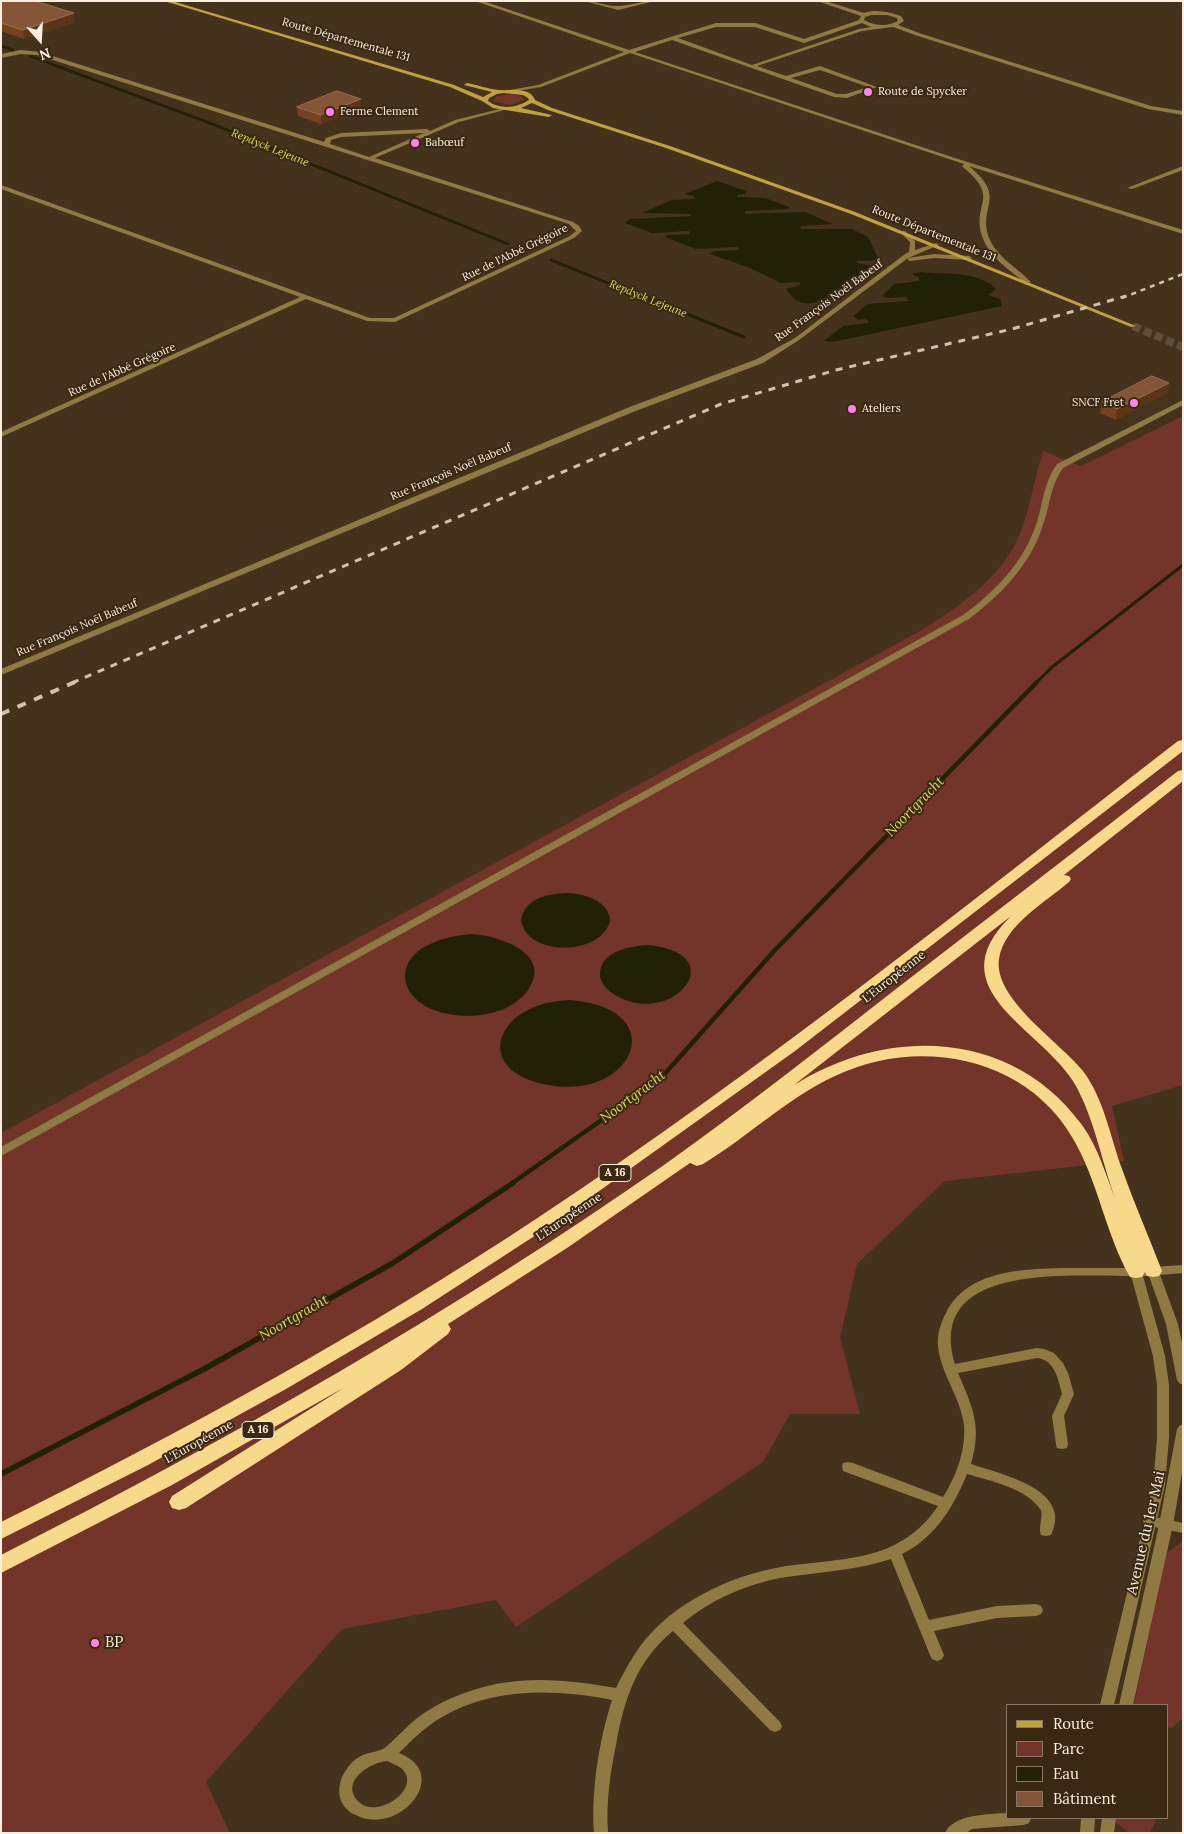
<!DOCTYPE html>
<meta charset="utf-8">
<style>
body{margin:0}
#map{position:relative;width:1184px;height:1834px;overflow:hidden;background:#45321c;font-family:Lora,serif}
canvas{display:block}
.frame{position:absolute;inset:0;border:2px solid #fcefe2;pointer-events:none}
.legend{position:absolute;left:1006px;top:1704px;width:162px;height:115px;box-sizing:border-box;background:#3a2812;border:1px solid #887865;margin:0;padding:6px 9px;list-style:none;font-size:15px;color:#fcefe2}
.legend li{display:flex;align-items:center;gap:10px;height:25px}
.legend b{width:25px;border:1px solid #887865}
.north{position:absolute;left:15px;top:15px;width:50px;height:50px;-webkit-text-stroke:4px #3a2812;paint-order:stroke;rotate:161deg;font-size:14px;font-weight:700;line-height:20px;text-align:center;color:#fcefe2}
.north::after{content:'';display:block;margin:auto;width:18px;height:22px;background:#fcefe2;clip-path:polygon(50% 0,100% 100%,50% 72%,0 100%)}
</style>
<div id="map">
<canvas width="1184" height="1834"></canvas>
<div class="frame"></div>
<ul class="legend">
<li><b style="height:6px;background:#c19f43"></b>Route</li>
<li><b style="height:14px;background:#733429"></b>Parc</li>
<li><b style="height:14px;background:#222105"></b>Eau</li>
<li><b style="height:14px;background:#845536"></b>Bâtiment</li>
</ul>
<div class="north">N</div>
</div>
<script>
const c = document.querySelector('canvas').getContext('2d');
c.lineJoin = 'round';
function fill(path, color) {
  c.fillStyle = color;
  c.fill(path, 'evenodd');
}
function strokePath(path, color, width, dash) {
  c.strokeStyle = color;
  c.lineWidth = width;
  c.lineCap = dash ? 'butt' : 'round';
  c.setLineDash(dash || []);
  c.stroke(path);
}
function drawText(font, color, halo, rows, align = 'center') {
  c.font = font + ' Lora,serif';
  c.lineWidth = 4;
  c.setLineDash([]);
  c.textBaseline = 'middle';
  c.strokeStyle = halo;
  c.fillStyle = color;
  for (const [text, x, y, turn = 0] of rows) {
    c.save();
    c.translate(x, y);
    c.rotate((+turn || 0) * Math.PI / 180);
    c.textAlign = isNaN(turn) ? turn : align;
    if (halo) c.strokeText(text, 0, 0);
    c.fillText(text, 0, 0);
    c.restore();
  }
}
const green = new Path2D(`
 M511 94 521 96 524 100 510 105 493 101 497 96Z
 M1183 416V1085L1112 1106 1124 1161 945 1181 857 1264 840 1338 860 1414H790L763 1462 516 1627 496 1600 342 1629 206 1782 230 1833H1V1133L920 631C963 604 1006 575 1023 526 1031 501 1035 476 1043 451L1081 466Z
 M1183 1541V1718L1172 1728 1168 1727V1705H1134L1165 1554Z
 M1115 1818H1157L1150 1833H1130L1115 1822Z`);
const water = new Path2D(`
 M717 181 747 191 745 194 737 195V197L765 198 789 207V209L745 211V214L805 212 833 224 800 226 801 229H852L868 237 879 260 857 261V263L872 266C867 270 861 273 855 277 836 290 806 322 786 289L800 285V282L781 283 750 268 710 254 714 251 739 250 738 247 696 249 665 237 667 235 690 234 689 231 652 233 625 223 630 219 691 216V214L642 213 672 200 695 199 694 196 685 194Z
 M921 272C945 275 977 270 996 289L988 295 1000 299 1002 306 833 342 824 341 843 326 869 323 866 319 858 320 853 316 868 304 909 301 906 297 887 298 882 296 894 284 919 281V277L911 274Z
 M570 893C587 895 609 901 610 921 601 956 528 957 521 921 524 897 551 893 570 893Z
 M471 934C497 935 554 953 528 990 508 1019 456 1022 427 1007 416 1001 406 991 405 978 404 946 447 936 471 934Z
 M648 945C735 954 672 1029 615 995 607 990 600 983 600 974 600 951 631 946 648 945Z
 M570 1000C673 1008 635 1101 548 1085 470 1071 495 1002 570 1000Z`);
const streamFar3 = new Path2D(`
 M1 46 13 50
 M30 56 215 125 508 244
 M551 260 645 298`);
const streamFar2 = new Path2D(`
 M642 296 744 337
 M1036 683 1051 668 1183 565`);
const streamFar1 = new Path2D(`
 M511 1184 661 1078 775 950 1037 682`);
const stream = new Path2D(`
 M1 1474 204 1369 393 1263 513 1183`);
const secondaryTunnel = new Path2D(`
 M1133 326 1183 347`);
const minor = new Path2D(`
 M475 1H483L629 50 716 23H755L804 39 859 20 861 16 817 1H825L864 13C876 9 889 12 901 16L904 21 898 25 922 34 1151 106 1183 111V115L1148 109 918 36 893 27 862 31 757 66 786 76 820 66 877 87 847 98 834 97 672 40 635 52 958 159 1183 230V234L969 166C1009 199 976 206 990 240 999 259 1018 268 1031 282L1026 283C1009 270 989 257 982 236 972 201 1001 199 963 167L962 166 964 164 630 53 541 87 510 92V90L538 85 624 52ZM871 15H887L897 18 898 21C887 27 875 26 864 20L865 17ZM862 23 871 27 859 29 752 65 678 38 716 27H755L804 43ZM820 70 868 87 846 94H837L791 78Z
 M584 1C596 1 608 7 619 6 632 5 643 1 655 1L618 10Z
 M21 50 40 52 324 142 326 138 341 133 427 129 430 131 455 120 508 107V109L459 122 375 158 573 222 579 226 582 231 574 238 395 322 367 321 306 299 1 437V432L300 297 1 189V185L370 318H394L570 236 576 231 569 224 37 55 21 54 1 58V54ZM424 133 369 157 330 144 331 140 341 137Z
 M1183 166V170L1132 189 1127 188Z
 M1183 400V405L1063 468C1051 484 1050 504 1044 522 1032 563 1002 594 969 619L1 1156V1147L963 615C996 591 1024 562 1037 522 1043 502 1044 482 1057 464Z
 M1064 1268H1136L1140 1269 1142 1272 1140 1275 1136 1276C1076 1277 924 1260 955 1364L1037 1348 1044 1349 1054 1353 1063 1363 1068 1373 1074 1394 1064 1416 1068 1444 1067 1448 1062 1449 1057 1448 1056 1444 1052 1416 1062 1394C1058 1379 1055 1360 1037 1358L958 1373C973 1408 982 1426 971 1464 1000 1474 1074 1489 1051 1535L1046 1536 1041 1535C1038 1528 1043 1518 1041 1510 1026 1488 991 1481 967 1474 954 1506 935 1538 902 1554L929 1620 997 1606 1036 1604 1041 1606 1043 1610 1041 1614 1036 1616 997 1618 934 1631 944 1655 942 1659 937 1661 932 1659 930 1655 891 1559C854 1571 818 1572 780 1578 745 1585 710 1600 683 1623L780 1722 782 1726 780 1730 775 1732 770 1730 673 1631C636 1661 624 1700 616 1745 610 1774 606 1803 608 1833H594C591 1790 599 1741 612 1700 550 1688 483 1687 430 1725 419 1733 409 1743 399 1753 451 1773 403 1833 360 1817 357 1815 352 1814 350 1812 329 1796 342 1766 361 1756 368 1752 380 1752 386 1747 396 1738 406 1727 416 1719 439 1701 468 1690 496 1684 536 1676 577 1681 616 1688 623 1673 631 1659 641 1645 673 1603 729 1576 781 1567 843 1557 899 1564 938 1506L843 1471 842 1467 843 1463 848 1462 853 1463 943 1497C956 1477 966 1450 964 1425 961 1400 944 1378 939 1353 936 1338 939 1326 946 1313 967 1270 1023 1269 1064 1268ZM387 1761C391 1763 397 1765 401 1768 424 1788 377 1820 359 1802 339 1782 369 1763 387 1761Z
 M1150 1516 1183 1523V1533L1145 1525 1143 1521 1145 1517Z
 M1008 1813V1818H1031L1029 1823 1024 1825 972 1829 966 1833H945C953 1814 990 1814 1008 1813Z`);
const tertiary = new Path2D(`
 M901 231H905L915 241V250L936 243 939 245 908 258 934 254 969 256 972 258 969 260 934 258 910 261 908 260V258L799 340 763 363 633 412 1 675V669L627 408 757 359 795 338 905 254 909 252 910 242 901 233Z
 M1183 1265V1273L1160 1275 1178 1324 1183 1348V1385L1179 1383 1177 1380 1166 1324 1149 1276H1143L1165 1356 1169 1385V1438L1165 1485 1114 1705H1100L1153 1485 1157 1438V1385L1153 1356 1130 1272 1132 1269 1136 1268Z
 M1183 1424V1467L1173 1525 1133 1705H1119L1159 1525 1177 1429 1179 1426Z
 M1081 1818H1095L1094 1833H1080Z
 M1102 1818H1116L1114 1833H1100Z`);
const secondary = new Path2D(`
 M164 1H172L454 85 483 97 492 92 464 85 467 83C477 85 488 89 499 90 510 91 530 86 535 100L552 108 670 146 855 212 1136 326 1131 327 851 214 666 148 548 110 532 103 521 108 552 115 549 117 493 108 482 101 450 87ZM503 93 523 95 528 98 529 100C517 108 500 110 488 101L489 98 497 94Z`);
const motorway = new Path2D(`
 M1183 740V751L795 1051 553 1224 422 1309 286 1389 148 1465 1 1539V1522C186 1430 367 1331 539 1217 761 1070 968 904 1178 741Z
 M1183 770V781L1064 875 1069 876 1071 879 1069 882C1046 902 1004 925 999 959 993 999 1060 1042 1083 1071 1104 1099 1110 1136 1122 1169 1134 1203 1149 1237 1162 1271L1159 1276 1153 1277 1147 1276 1145 1272 1142 1277 1136 1278 1130 1277C1105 1233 1098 1180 1072 1137 1024 1055 916 1037 835 1076 787 1098 748 1137 703 1164L697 1166 690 1163 567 1248 448 1324 451 1329 448 1334 401 1370 186 1508 179 1510 172 1508 169 1502 172 1496 345 1387 172 1485 1 1573V1555C230 1439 453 1312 664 1165 743 1109 819 1049 896 989 990 916 1085 844 1178 771ZM1011 916C934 991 1044 1028 1076 1086 1095 1121 1102 1163 1116 1201 1106 1175 1098 1147 1082 1125 1013 1030 889 1025 794 1085Z`);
const railFar2 = new Path2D(`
 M1122 298 1183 274`);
const railFar1 = new Path2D(`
 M72 683 721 404 836 370 1012 329 1126 296`);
const rail = new Path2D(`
 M1 714 75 682`);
const wall = new Path2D(`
 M1 1 75 22 24 39 1 31Z
 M361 99V108L321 124 298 116 297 107Z
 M1169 383 1167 393 1116 420 1100 413 1102 402Z`);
const shadedWall = new Path2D(`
 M74 13 75 22 24 39 23 30Z
 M361 99V108L321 124V115Z
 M1169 383 1167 393 1116 420 1117 409Z`);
const building = new Path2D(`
 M1 1H35L74 13 23 30 1 23Z
 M337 91 361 99 321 115 297 107Z
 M1152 376 1169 383 1117 409 1102 402Z`);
const markers = [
 [868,92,5,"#fa87e7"],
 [330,112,5,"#fa87e7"],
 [415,143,5,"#fa87e7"],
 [1134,403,5,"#fa87e7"],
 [852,409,5,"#fa87e7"],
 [95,1643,5,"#fa87e7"]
];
const farStreetnames = [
 ["Route Départementale 131",346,40,16],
 ["Route Départementale 131",934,234,22],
 ["Rue de l'Abbé Grégoire",515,253,-26],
 ["Rue François Noël Babeuf",829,301,-36],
 ["Rue de l'Abbé Grégoire",122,370,-24],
 ["Rue François Noël Babeuf",451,472,-23],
 ["Rue François Noël Babeuf",77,628,-23]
];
const farPoinames = [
 ["Route de Spycker",878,92],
 ["Ferme Clement",340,112],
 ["Babœuf",425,143],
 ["SNCF Fret",1124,403,"right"],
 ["Ateliers",862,409]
];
const farWaternames = [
 ["Repdyck Lejeune",270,148,22],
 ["Repdyck Lejeune",648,299,22]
];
const shields = [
 [615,1173,32],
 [258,1430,32]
];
const shieldNames = [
 ["A 16",615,1173],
 ["A 16",258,1430]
];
const streetNames = [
 ["L'Européenne",894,977,-38],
 ["L'Européenne",569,1217,-34],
 ["L'Européenne",199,1442,-29]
];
const waterNames = [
 ["Noortgracht",915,807,-46],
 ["Noortgracht",633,1097,-37],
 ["Noortgracht",294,1318,-30]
];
const nearStreetnames = [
 ["Avenue du 1er Mai",1146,1533,-77]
];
const nearPoinames = [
 ["BP",105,1643]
];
fill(green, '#733429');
fill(water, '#222105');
strokePath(streamFar3, '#222105', 2.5);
strokePath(streamFar2, '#222105', 3);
strokePath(streamFar1, '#222105', 4.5);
strokePath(stream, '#222105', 5.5);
strokePath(secondaryTunnel, '#604e3a', 8, [8, 4]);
fill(minor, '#8f7a44');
fill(tertiary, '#8f7a44');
fill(secondary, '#c19f43');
fill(motorway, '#f8d98b');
strokePath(railFar2, '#d0c2b2', 2.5, [5, 5]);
strokePath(railFar1, '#d0c2b2', 3, [7, 7]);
strokePath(rail, '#d0c2b2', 4, [9, 9]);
fill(wall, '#764321');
fill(shadedWall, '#5c3417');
fill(building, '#845536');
strokePath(building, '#976e51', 1);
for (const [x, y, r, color] of markers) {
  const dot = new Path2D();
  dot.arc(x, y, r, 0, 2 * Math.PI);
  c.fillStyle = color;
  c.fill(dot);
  strokePath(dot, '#3a2812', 2);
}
drawText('11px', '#fcefe2', '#3a2812', farStreetnames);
drawText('11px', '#fcefe2', '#3a2812', farPoinames, 'left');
drawText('italic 11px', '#ddda61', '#3a2812', farWaternames);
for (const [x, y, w] of shields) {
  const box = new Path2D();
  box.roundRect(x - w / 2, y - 8.5, w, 17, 4);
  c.fillStyle = '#3a2812';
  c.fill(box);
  strokePath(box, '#fcefe2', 1);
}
drawText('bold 11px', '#fcefe2', null, shieldNames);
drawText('12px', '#fcefe2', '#3a2812', streetNames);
drawText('italic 14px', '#ddda61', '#3a2812', waterNames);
drawText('15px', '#fcefe2', '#3a2812', nearStreetnames);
drawText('15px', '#fcefe2', '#3a2812', nearPoinames, 'left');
</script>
